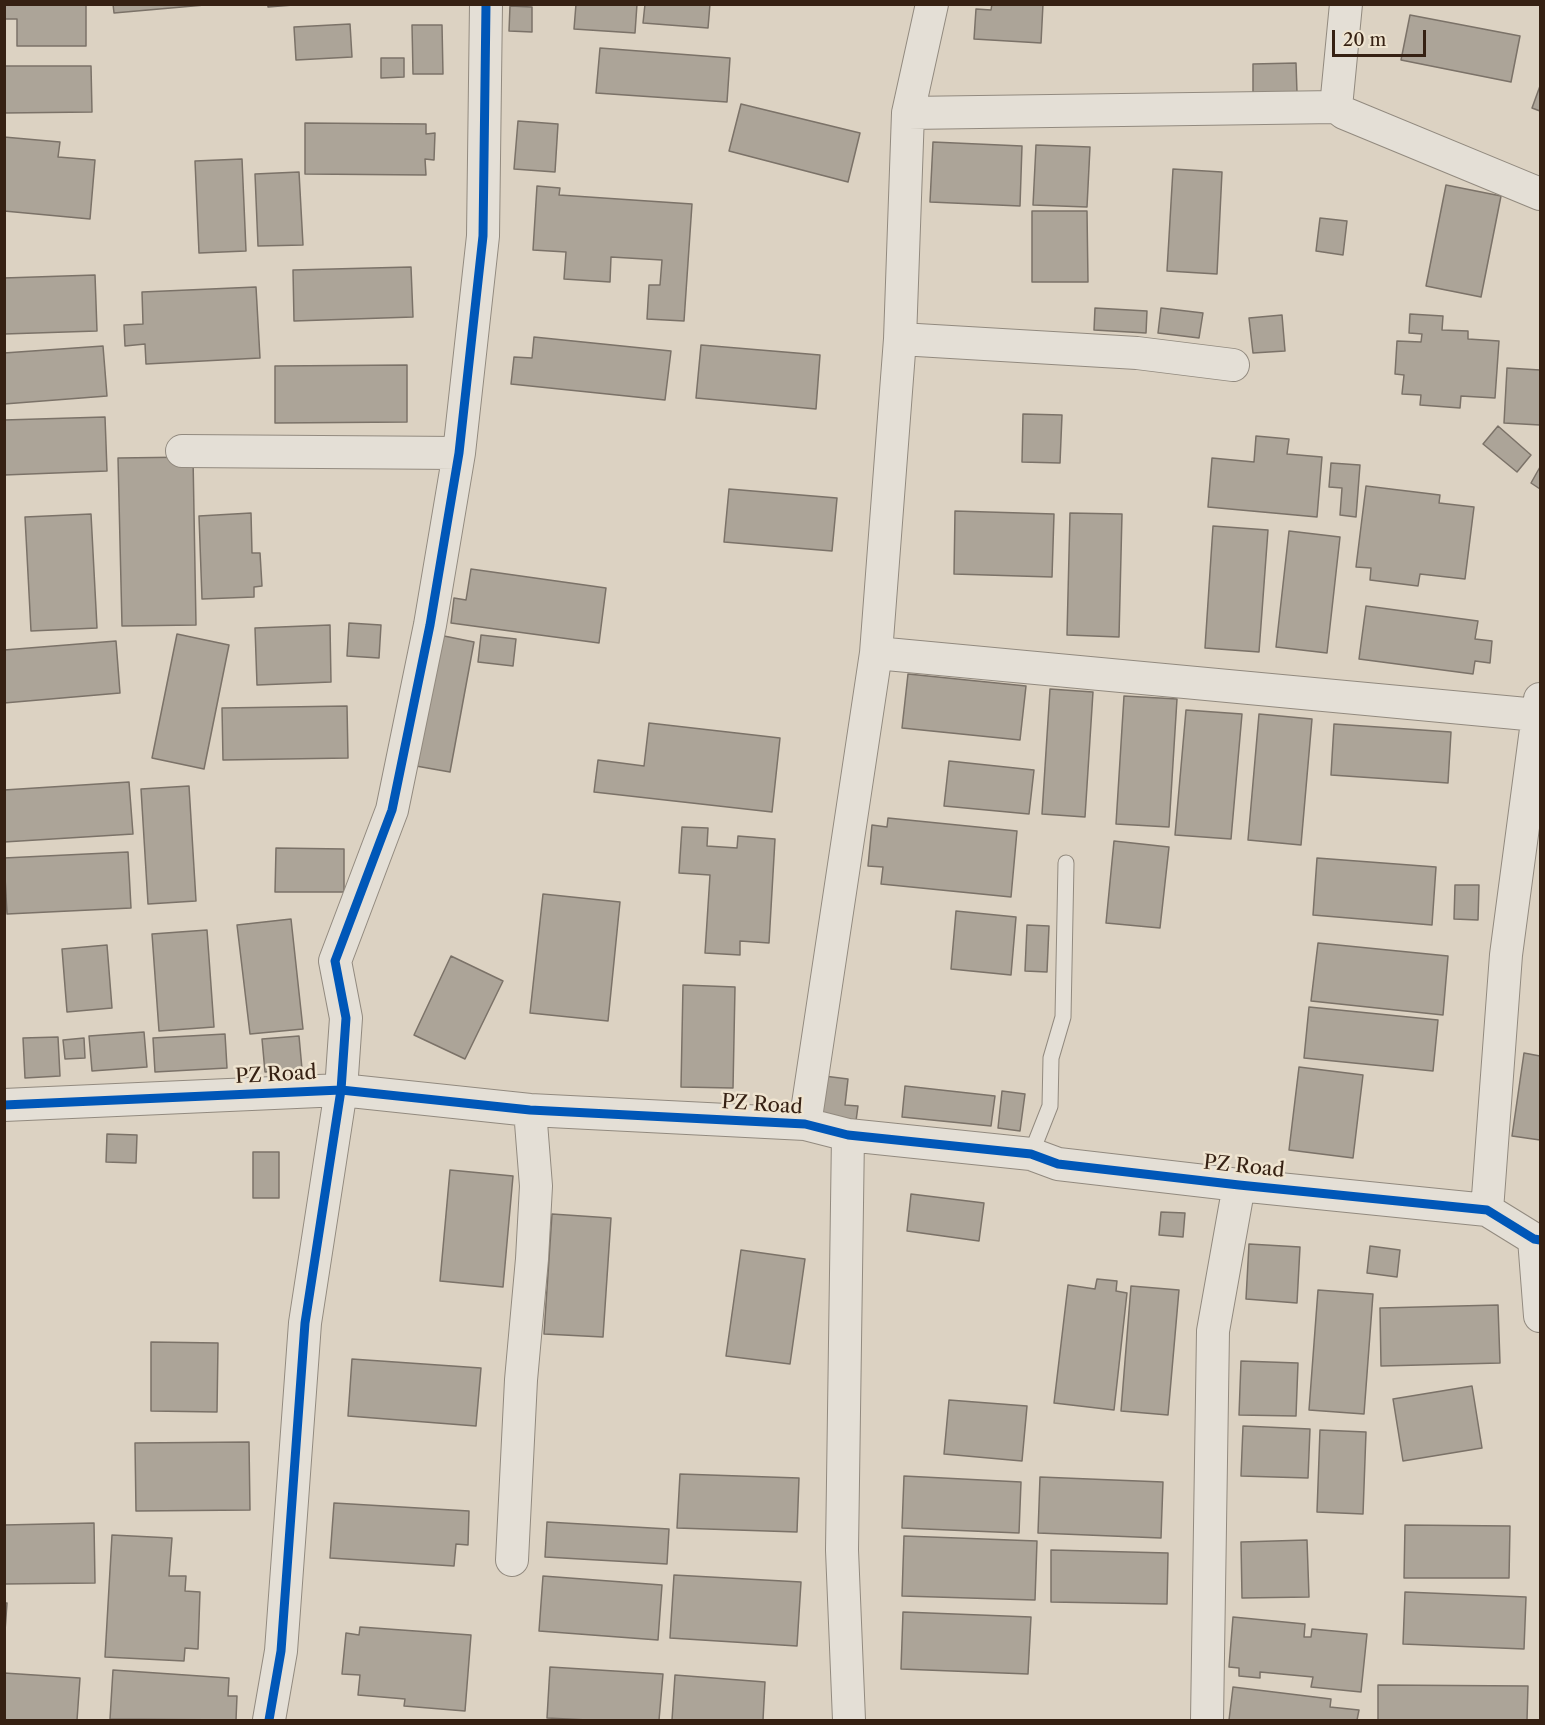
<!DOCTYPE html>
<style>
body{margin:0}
#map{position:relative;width:1545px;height:1725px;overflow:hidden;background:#dcd2c2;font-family:"Libre Caslon Text",serif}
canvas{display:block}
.frame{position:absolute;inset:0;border:6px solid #362113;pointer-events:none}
.scale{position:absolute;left:1332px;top:30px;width:94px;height:27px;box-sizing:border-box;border:3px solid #362113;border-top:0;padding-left:8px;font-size:18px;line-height:21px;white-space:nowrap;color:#362113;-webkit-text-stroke:4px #efe4d0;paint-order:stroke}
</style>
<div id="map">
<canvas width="1545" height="1725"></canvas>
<div class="frame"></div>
<div class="scale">20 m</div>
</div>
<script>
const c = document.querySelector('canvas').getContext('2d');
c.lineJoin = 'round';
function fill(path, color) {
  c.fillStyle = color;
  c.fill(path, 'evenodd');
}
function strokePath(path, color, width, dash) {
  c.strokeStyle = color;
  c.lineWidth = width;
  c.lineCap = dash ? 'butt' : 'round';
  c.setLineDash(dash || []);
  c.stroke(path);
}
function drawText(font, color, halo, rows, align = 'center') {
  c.font = font + ' "Libre Caslon Text",serif';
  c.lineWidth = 5;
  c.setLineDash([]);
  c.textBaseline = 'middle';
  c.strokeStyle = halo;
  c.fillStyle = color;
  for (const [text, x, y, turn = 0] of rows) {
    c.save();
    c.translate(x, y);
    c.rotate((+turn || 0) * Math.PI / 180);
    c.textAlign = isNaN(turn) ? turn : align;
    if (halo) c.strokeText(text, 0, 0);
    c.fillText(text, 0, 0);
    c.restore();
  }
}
const building = new Path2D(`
 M4 4H86V46H17V19H4Z
 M113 4H216L114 13Z
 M268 4H306L268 7Z
 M576 4H637L635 33 574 29Z
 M645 4H710L708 28 643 23Z
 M992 4H1043L1041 43 974 39 976 9 991 10Z
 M510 6 532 7V32L509 31Z
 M1410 15 1520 36 1511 82 1401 60Z
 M350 24 352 57 296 60 294 27Z
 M412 25H442L443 74H413Z
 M600 48 730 58 727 102 596 93Z
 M381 58H404V77L381 78Z
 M1296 63 1297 93 1253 94V64Z
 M4 66H91L92 112 4 113Z
 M1540 86V111L1532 108Z
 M741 104 860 133 848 182 729 151Z
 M518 121 558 124 555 172 514 169Z
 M305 123 426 124V134L435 133 434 160 425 159 426 175 305 174Z
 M4 137 60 142 58 157 95 160 90 219 4 211Z
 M933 142 1022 146 1020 206 930 202Z
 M1036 145 1090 147 1087 207 1033 205Z
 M242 159 246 251 199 253 195 161Z
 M1173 169 1222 172 1217 274 1167 271Z
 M299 172 303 245 258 246 255 174Z
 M1446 185 1501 196 1481 297 1426 286Z
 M537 186 560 188 559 195 692 204 684 321 647 319 649 285H660L662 260 611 257 610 282 564 279 566 252 533 250Z
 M1032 211H1087L1088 282H1032Z
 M1320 218 1347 221 1343 255 1316 251Z
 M411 267 413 317 294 321 293 270Z
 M95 275 97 331 4 334V278Z
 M256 287 260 358 146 364 145 344 125 346 124 325 143 324 142 292Z
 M1095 308 1147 311 1146 333 1094 330Z
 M1161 308 1203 313 1199 338 1158 333Z
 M1410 314 1443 316 1442 330 1468 331V339L1499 341 1495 398 1461 396 1460 408 1420 405 1421 395 1402 394 1404 375 1395 374 1397 341 1421 342 1422 334 1409 333Z
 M1282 315 1285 351 1253 353 1249 318Z
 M534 337 671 351 665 400 511 384 514 357 532 358Z
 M701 345 820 355 816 409 696 398Z
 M103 346 107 396 4 404V353Z
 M407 365V422L275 423V366Z
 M1507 368 1540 370V425L1504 423Z
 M1023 414 1062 415 1060 463 1022 462Z
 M105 417 107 471 4 475V420Z
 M1498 426 1531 455 1517 472 1483 444Z
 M1256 436 1289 439 1287 454 1322 457 1317 517 1208 507 1212 458 1254 462Z
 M193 457 196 625 122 626 118 458Z
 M1331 463 1360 465 1356 517 1340 515 1342 488 1329 487Z
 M1540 467V489L1531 483Z
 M1366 486 1440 495 1439 503 1474 507 1465 579 1420 574 1418 586 1370 580 1371 568 1356 567Z
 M729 489 837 498 832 551 724 542Z
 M955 511 1054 514 1052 577 954 574Z
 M251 513 252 553H260L262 586 254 587V597L202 599 199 516Z
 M1070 513 1122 514 1119 637 1067 635Z
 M91 514 97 628 31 631 25 517Z
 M1213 526 1268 530 1259 652 1205 648Z
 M1289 531 1340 537 1327 653 1276 647Z
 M471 569 606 588 599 643 451 623 454 598 466 600Z
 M1366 606 1478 621 1475 639 1492 641 1490 663 1475 661 1473 674 1359 659Z
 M349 623 381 625 379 658 347 656Z
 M330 625 331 682 257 685 255 628Z
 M177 634 229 645 204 769 152 758Z
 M439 635 474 642 450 772 416 766Z
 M481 635 516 639 513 666 478 662Z
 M116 641 120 693 4 703V650Z
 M908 674 1026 686 1020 740 902 728Z
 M1050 689 1093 692 1085 817 1042 814Z
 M1124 696 1177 699 1169 827 1116 824Z
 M347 706 348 758 223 760 222 708Z
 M1186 710 1242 714 1231 839 1175 835Z
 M1259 714 1312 719 1301 845 1248 840Z
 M649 723 780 738 772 812 594 792 598 760 644 766Z
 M1334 724 1451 732 1448 783 1331 775Z
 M949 761 1034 770 1029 814 944 806Z
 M129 782 133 834 4 842V790Z
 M189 786 196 901 148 904 141 789Z
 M888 818 1017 831 1011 897 881 884 883 867 868 866 872 825 887 827Z
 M682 827 708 828 707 846 737 848 738 836 775 839 769 943 740 941V955L705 953 710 875 679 873Z
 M1114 841 1169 847 1160 928 1106 923Z
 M276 848 344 849V892H275Z
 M128 852 131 908 7 914 4 858Z
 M1317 858 1436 867 1432 925 1313 915Z
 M1455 885H1479L1478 920 1454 919Z
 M543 894 620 902 608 1021 530 1013Z
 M956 911 1016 917 1011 975 951 969Z
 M291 919 303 1029 250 1034 237 925Z
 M1027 925 1049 926 1047 972 1025 971Z
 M207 930 214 1027 159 1031 152 934Z
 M1318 943 1448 956 1443 1015 1311 1001Z
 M107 945 112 1008 67 1012 62 949Z
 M451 956 503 981 465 1059 414 1035Z
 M683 985 735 987 733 1088 681 1087Z
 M1309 1007 1438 1020 1433 1071 1304 1058Z
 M144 1032 147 1067 92 1071 89 1036Z
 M225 1034 227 1068 155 1072 153 1038Z
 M299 1036 302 1069 265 1072 262 1039Z
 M58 1037 60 1076 25 1078 23 1038Z
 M84 1038 85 1058 65 1059 63 1040Z
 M1524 1053 1540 1056V1140L1512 1136Z
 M1299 1067 1363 1075 1353 1158 1289 1150Z
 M824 1076 848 1079 845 1105 858 1106 856 1121 819 1116Z
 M905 1086 995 1096 991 1126 902 1117Z
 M1002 1091 1025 1094 1020 1131 998 1128Z
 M107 1134 137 1135 136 1163 106 1162Z
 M253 1152H279V1198H253Z
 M450 1170 513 1176 503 1287 440 1281Z
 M911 1194 984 1203 979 1241 907 1231Z
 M1161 1212 1185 1213 1183 1237 1159 1235Z
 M552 1214 611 1218 603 1337 544 1334Z
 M1249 1244 1300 1247 1297 1303 1246 1299Z
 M1370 1246 1400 1250 1397 1277 1367 1273Z
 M741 1250 805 1259 790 1364 726 1356Z
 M1097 1279 1117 1281 1116 1291 1127 1293 1114 1410 1054 1403 1068 1285 1095 1289Z
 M1131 1286 1179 1290 1168 1415 1121 1411Z
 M1318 1290 1373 1294 1364 1414 1309 1410Z
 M1498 1305 1500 1363 1381 1366 1380 1308Z
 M151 1342 218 1343 217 1412 151 1411Z
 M352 1359 481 1368 476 1426 348 1416Z
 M1241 1361 1298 1363 1296 1416 1239 1415Z
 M1472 1386 1482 1448 1403 1461 1393 1399Z
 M949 1400 1027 1406 1022 1461 944 1454Z
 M1243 1426 1310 1429 1308 1478 1241 1476Z
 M1320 1430 1366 1432 1363 1514 1317 1512Z
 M249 1442 250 1510 136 1511 135 1443Z
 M680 1474 799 1478 797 1532 677 1528Z
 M904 1476 1021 1482 1019 1533 902 1528Z
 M1040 1477 1163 1482 1161 1538 1038 1533Z
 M334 1503 469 1511 468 1545 456 1544 454 1566 330 1558Z
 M547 1522 669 1529 667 1564 545 1557Z
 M94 1523 95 1583 4 1584V1525Z
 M1405 1525 1510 1526 1509 1578H1404Z
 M112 1535 172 1538 169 1576H186L185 1591 200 1592 198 1649 185 1648 184 1661 105 1657Z
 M904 1536 1037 1541 1035 1600 902 1596Z
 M1307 1540 1309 1597 1242 1598 1241 1542Z
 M1051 1550 1168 1553 1167 1604 1051 1602Z
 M674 1575 801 1582 797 1646 670 1638Z
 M543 1576 662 1585 658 1640 539 1631Z
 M1405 1592 1526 1597 1524 1649 1403 1644Z
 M4 1603H7L4 1645Z
 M903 1612 1031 1617 1028 1674 901 1669Z
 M1233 1617 1305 1624 1304 1637H1311L1312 1629 1367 1634 1361 1692 1311 1687 1313 1677 1260 1672V1678L1239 1676V1668L1229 1667Z
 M360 1627 471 1635 465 1711 404 1706 405 1699 358 1695 360 1675 342 1674 346 1633 359 1635Z
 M550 1667 663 1674 659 1720H588L547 1718Z
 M113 1670 229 1678 228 1696H237L236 1720 110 1719Z
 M4 1673 80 1678 77 1720H4Z
 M675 1675 765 1682 763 1720H672Z
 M1378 1685 1528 1686 1527 1720H1378Z
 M1233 1687 1331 1699 1330 1707 1359 1710 1357 1720H1229Z`);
const service = new Path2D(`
 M1031 1154 1050 1106 1051 1058 1063 1017 1066 863`);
const minor = new Path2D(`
 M1336 107 1346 4
 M908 113 1336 107 1344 113 1540 194
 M900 339 1137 353 1233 365
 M182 451 459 453
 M876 653 1537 715
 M4 1105 341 1090 530 1110 805 1124 848 1135 1031 1154 1058 1164 1239 1185 1487 1210 1534 1239 1540 1240
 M805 1124 876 653 900 339 908 113 932 4
 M848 1135 842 1550 849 1720
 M1487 1210 1506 955 1540 699
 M1534 1239 1540 1316
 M512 1560 521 1380 532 1259 536 1186 530 1110
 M269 1720 281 1651 305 1323 341 1090 346 1018 335 961 392 810 430 625 459 453 483 236 486 4
 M1207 1720 1213 1331 1239 1185`);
const cycleway = new Path2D(`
 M4 1105 341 1090 530 1110 805 1124 848 1135 1031 1154 1058 1164 1239 1185 1487 1210 1534 1239 1540 1240
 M269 1720 281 1651 305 1323 341 1090 346 1018 335 961 392 810 430 625 459 453 483 236 486 4`);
const streetNames = [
 ["PZ Road",276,1075,-3],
 ["PZ Road",762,1105,4],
 ["PZ Road",1244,1167,6]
];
fill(building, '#aca498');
strokePath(building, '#7b7268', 1.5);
strokePath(service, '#928a7f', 17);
strokePath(minor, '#928a7f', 34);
strokePath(service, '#e4dfd6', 15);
strokePath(minor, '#e4dfd6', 32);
strokePath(cycleway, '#0057b8', 9);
drawText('20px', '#362113', '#efe4d0', streetNames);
</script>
